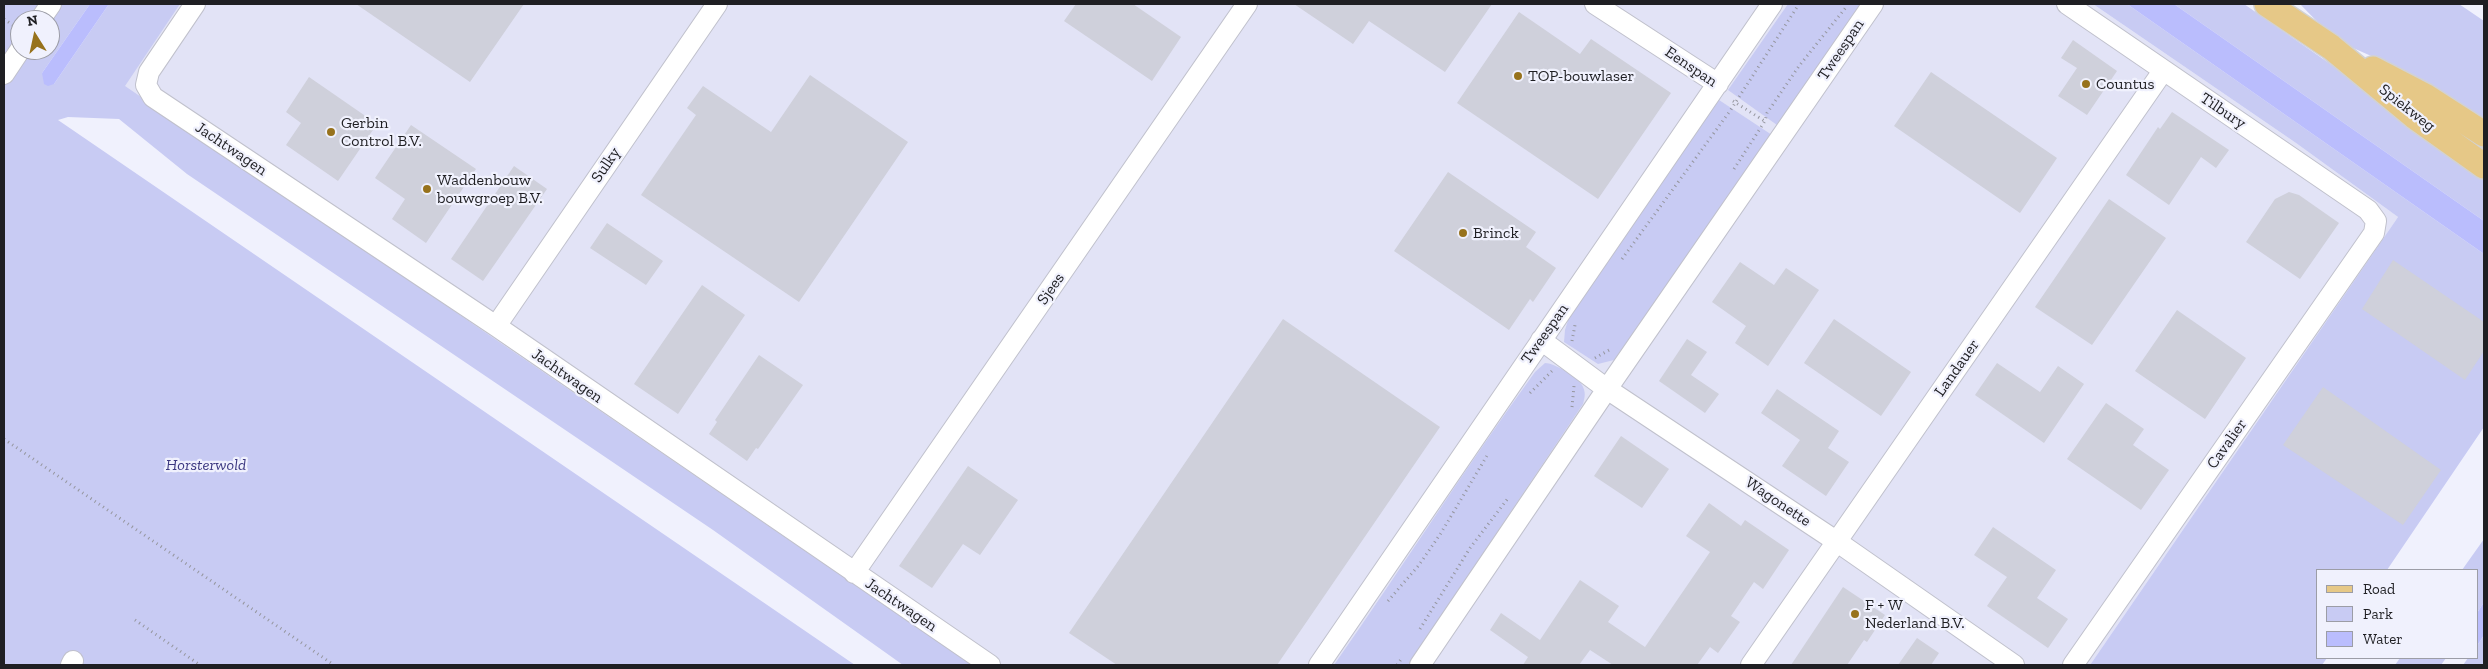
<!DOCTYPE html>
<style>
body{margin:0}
#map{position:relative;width:2488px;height:669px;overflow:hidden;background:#f0f1fd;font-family:"Zilla Slab",serif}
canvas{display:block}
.frame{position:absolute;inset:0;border:5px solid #1f1f23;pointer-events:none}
.legend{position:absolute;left:2316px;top:569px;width:162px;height:90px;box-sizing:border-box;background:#f0f1fd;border:1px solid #9c9da6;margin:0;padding:6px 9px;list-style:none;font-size:15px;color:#1f1f23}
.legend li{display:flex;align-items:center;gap:10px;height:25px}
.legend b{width:25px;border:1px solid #9c9da6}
.north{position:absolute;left:10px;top:10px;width:50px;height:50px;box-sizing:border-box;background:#f0f1fd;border:1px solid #9c9da6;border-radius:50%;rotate:350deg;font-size:14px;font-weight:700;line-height:20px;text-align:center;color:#1f1f23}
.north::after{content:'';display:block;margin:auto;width:18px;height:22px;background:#97721c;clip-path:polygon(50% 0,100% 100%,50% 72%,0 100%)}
</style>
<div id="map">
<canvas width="2488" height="669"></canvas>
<div class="frame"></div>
<ul class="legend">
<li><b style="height:6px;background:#e6c887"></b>Road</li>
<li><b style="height:14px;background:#c8cbf3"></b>Park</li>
<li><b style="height:14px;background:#babdfd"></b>Water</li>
</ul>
<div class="north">N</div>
</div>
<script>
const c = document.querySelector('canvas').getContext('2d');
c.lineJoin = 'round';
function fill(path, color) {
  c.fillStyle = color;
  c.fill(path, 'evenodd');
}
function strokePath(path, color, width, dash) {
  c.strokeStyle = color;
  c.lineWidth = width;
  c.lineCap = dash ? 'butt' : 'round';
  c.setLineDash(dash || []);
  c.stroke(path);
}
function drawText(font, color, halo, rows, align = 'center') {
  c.font = font + ' "Zilla Slab",serif';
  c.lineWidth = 4.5;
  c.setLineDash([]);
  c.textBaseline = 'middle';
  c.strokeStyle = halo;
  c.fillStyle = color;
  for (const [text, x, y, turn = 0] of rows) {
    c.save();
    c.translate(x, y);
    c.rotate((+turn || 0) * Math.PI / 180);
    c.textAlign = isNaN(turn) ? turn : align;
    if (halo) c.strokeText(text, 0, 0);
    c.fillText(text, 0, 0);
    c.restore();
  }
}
const built = new Path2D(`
 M168 4H2093L2296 143 2398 217 2090 665H974L491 334 116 83Z`);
const green = new Path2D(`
 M4 4H45L34 20H20V40L4 64Z
 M62 4H90L42 73 54 84 109 4H180L125 86 972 665H903L713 530 187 174 119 119 68 117 58 120 855 665H4V83L6 84 30 50H50V21Z
 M1788 4H1860L1777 125 1728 90Z
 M2093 4H2127L2484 254V427L2387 570H2317V658H2327L2322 665H2090L2398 217 2296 143Z
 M2174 4H2244L2388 104 2484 180V221Z
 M2300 4H2459L2484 21V121L2378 59 2335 40Z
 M1719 100 1772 135 1614 360 1598 364 1564 342 1565 330 1570 314Z
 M1545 363C1554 363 1577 377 1582 385 1586 392 1585 397 1583 404L1408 665H1334C1402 568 1465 468 1535 372Z
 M2484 539V602L2477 613V570H2462Z
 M2484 635V665H2463L2468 658H2477V646Z
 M2400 658H2446L2441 665H2395Z`);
const water = new Path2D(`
 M90 4H109L54 84 48 86 44 84 42 73Z
 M2127 4H2174L2484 221V254Z
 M2484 602V635L2477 646V613Z`);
const building = new Path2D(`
 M356 4H524L470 82Z
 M1076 4H1133L1181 37 1152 81 1064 21Z
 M1294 4H1492L1445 72 1369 21 1353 44Z
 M1519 12 1580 54 1591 39 1671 93 1598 199 1457 103Z
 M2073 40 2117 71 2087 115 2058 96 2077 68 2061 58Z
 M1931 72 2057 158 2020 213 1894 126Z
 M810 75 908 142 799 302 641 195 696 115 687 108 703 86 771 132Z
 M309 77 377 124 338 181 286 145 301 123 286 112Z
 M2172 112 2229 150 2216 168 2201 157 2169 205 2126 175 2158 127 2160 129Z
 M411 125 476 169 426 243 392 219 405 199 375 178Z
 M514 166 547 189 483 281 451 259Z
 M1448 172 1536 232 1526 247 1556 268 1533 302 1530 299 1509 330 1394 251Z
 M2289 192 2299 195 2339 223 2300 279 2246 242 2275 199Z
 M2109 199 2166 238 2092 345 2035 307Z
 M607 223 663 261 646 285 590 248Z
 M2393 260 2484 322V351L2465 380 2362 309Z
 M1740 262 1774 285 1786 268 1819 290 1768 366 1735 343 1746 326 1712 302Z
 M702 285 745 315 678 414 634 384Z
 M2177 310 2246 358 2205 419 2135 371Z
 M1283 319 1440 427 1277 665H1117L1069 633Z
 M1834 319 1911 372 1881 416 1804 363Z
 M1687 339 1707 352 1691 375 1719 394 1705 413 1659 381Z
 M759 355 803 385 758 449 756 448 747 461 709 434 717 422 715 420Z
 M1997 363 2040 392 2058 366 2084 384 2044 443 1975 395Z
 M2323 387 2441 470 2403 525 2283 445Z
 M1777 389 1839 431 1828 448 1849 462 1826 496 1782 466 1800 440 1761 413Z
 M2106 403 2144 429 2133 445 2169 470 2141 510 2067 459Z
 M1621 436 1669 469 1642 508 1594 476Z
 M968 466 1018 500 980 555 963 544 932 588 899 566Z
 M1709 503 1741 526 1745 520 1789 550 1763 589 1754 582 1731 616 1740 622 1718 653 1710 647 1697 665H1613L1590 650 1579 665H1523L1528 657 1490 630 1501 613 1540 640 1580 580 1619 606 1608 622 1645 647 1710 552 1686 536Z
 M1993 527 2056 570 2037 598 2068 619 2048 648 1987 606 2007 577 1974 555Z
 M1843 587 1885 615 1867 642 1864 640 1847 665H1791Z
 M1917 638 1939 653 1931 665H1898Z`);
const path = new Path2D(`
 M4 19 20 30
 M1733 101 1766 122
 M1734 169 1765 121 1767 113 1799 66 1847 6
 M1622 259 1730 111 1799 4
 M1572 341 1575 325
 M1595 358 1611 349
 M1530 393 1552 371
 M1572 407 1574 386
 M4 439 334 665
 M1388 601 1419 565 1441 533 1488 454
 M135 620 200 665
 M1420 629 1470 548 1509 497
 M1397 665 1402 658`);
const minor = new Path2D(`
 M195 4 149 72 146 85 153 97 496 326 990 665
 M1595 4 1718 84
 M2067 4 2368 210 2376 221 2374 233 2073 665
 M40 20 51 4
 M4 74 20 50
 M496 326 717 4
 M1541 340 1607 389 1836 541 2014 665
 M854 573 1247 4
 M71 665 73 661
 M1319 665 1772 4
 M1420 665 1607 389 1873 4
 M1751 665 2163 71`);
const major = new Path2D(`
 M2267 4 2331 47 2414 116 2484 166
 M2373 69 2425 96 2484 134`);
const markers = [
 [1518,76,5,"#97721c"],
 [2086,84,5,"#97721c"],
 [331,132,5,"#97721c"],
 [427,189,5,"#97721c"],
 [1463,233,5,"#97721c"],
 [1855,614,5,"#97721c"]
];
const streetNames = [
 ["Tweespan",1841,50,-56],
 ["Eenspan",1691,67,34],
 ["Spiekweg",2407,108,38],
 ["Tilbury",2223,111,34],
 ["Jachtwagen",231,149,34],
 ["Sulky",606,165,-56],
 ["Sjees",1051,289,-55],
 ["Tweespan",1545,334,-55],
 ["Landauer",1957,368,-55],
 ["Jachtwagen",567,376,35],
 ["Cavalier",2227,444,-55],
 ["Wagonette",1778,502,34],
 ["Jachtwagen",901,605,34]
];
const poiNames = [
 ["TOP-bouwlaser",1528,76],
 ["Countus",2096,84],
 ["Gerbin",341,123],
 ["Control B.V.",341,141],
 ["Waddenbouw",437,180],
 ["bouwgroep B.V.",437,198],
 ["Brinck",1473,233],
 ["F + W",1865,605],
 ["Nederland B.V.",1865,623]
];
const parkNames = [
 ["Horsterwold",206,465]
];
fill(built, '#e2e3f6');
fill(green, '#c8cbf3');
fill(water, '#babdfd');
fill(building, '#cfd0db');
strokePath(minor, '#c0c1cc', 22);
strokePath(major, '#d2d2d3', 28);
strokePath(path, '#95969e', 3, [1, 4]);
strokePath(minor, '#fff', 20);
strokePath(major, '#e6c887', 25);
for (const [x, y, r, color] of markers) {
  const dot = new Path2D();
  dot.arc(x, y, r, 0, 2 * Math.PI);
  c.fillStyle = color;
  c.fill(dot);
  strokePath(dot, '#f0f1fd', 2);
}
drawText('16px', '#1f1f23', '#f0f1fd', streetNames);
drawText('16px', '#1f1f23', '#f0f1fd', poiNames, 'left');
drawText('italic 16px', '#3b3780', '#f0f1fd', parkNames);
</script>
